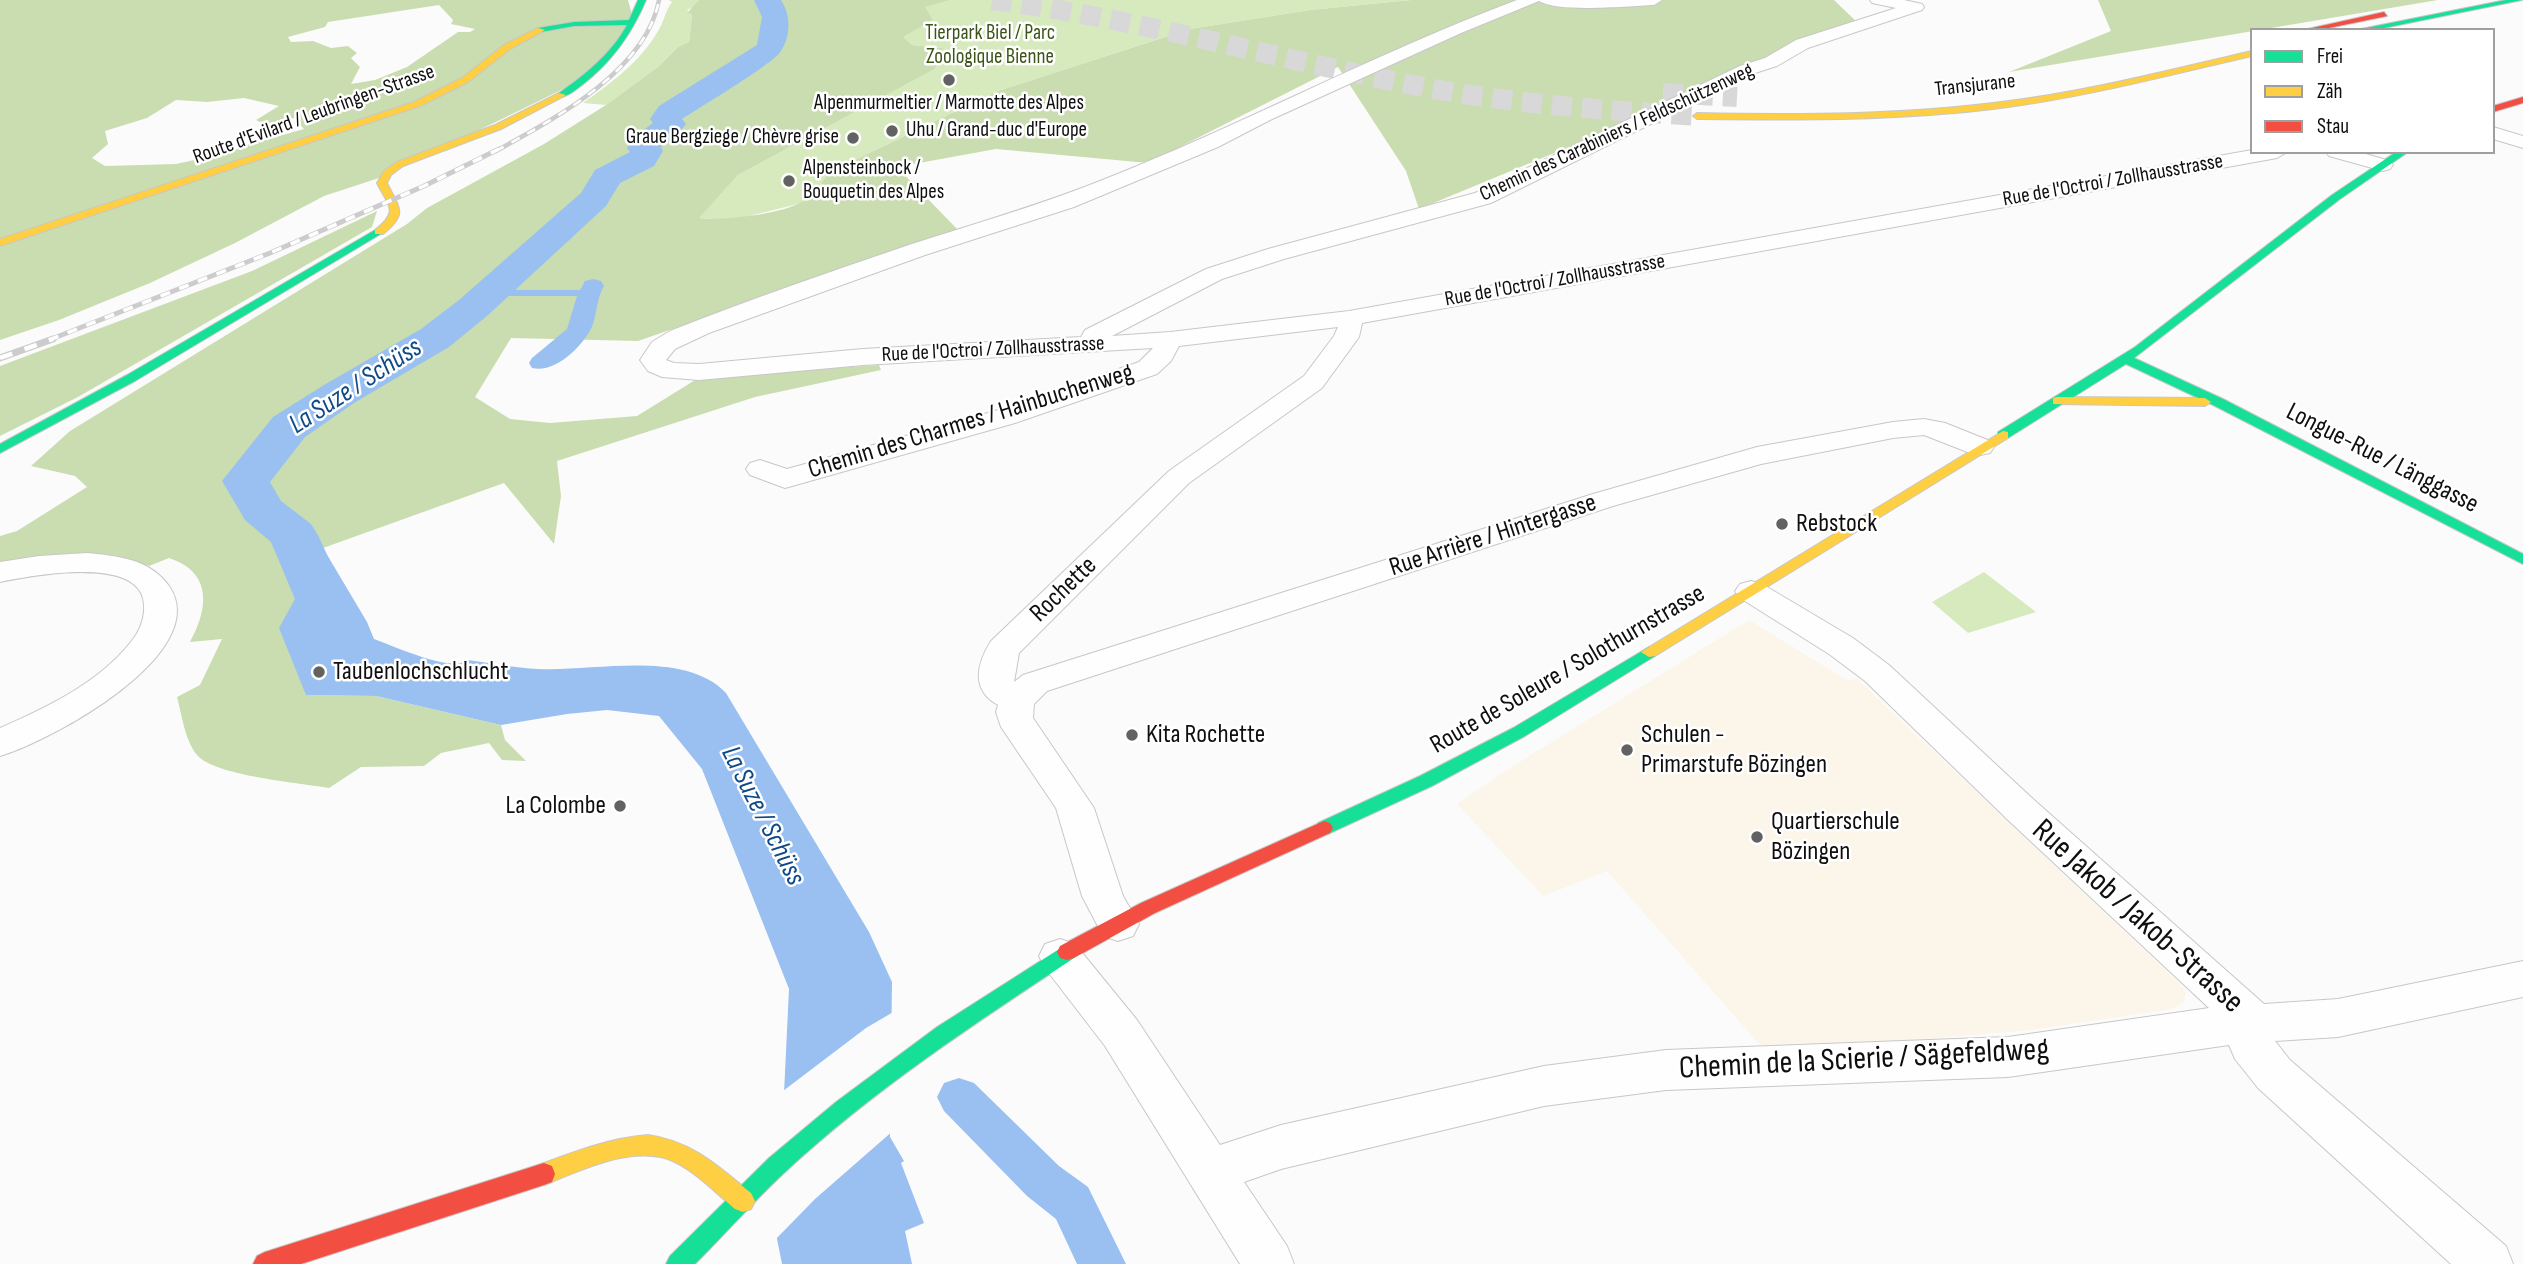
<!DOCTYPE html>
<meta charset="utf-8">
<style>
body{margin:0}
#map{position:relative;width:2523px;height:1264px;overflow:hidden;background:#fcfbfc;font-family:"Sofia Sans Condensed",sans-serif}
canvas{display:block}
.legend{position:absolute;left:2250px;top:28px;width:245px;height:126px;box-sizing:border-box;background:#fff;border:2px solid #9f9f9f;margin:0;padding:9px 12px;list-style:none;font-size:21px;color:#100f10}
.legend li{display:flex;align-items:center;gap:14px;height:35px}
.legend b{width:35px;border:2px solid #9f9f9f}
</style>
<div id="map">
<canvas width="2523" height="1264"></canvas>
<ul class="legend">
<li><b style="height:9px;background:#16e098"></b>Frei</li>
<li><b style="height:9px;background:#ffcf43"></b>Zäh</li>
<li><b style="height:9px;background:#f24e42"></b>Stau</li>
</ul>
</div>
<script>
const c = document.querySelector('canvas').getContext('2d');
c.lineJoin = 'round';
function fill(path, color) {
  c.fillStyle = color;
  c.fill(path, 'evenodd');
}
function strokePath(path, color, width, dash) {
  c.strokeStyle = color;
  c.lineWidth = width;
  c.lineCap = dash ? 'butt' : 'round';
  c.setLineDash(dash || []);
  c.stroke(path);
}
function drawText(font, color, halo, rows, align = 'center') {
  c.font = font + ' "Sofia Sans Condensed",sans-serif';
  c.lineWidth = 5;
  c.setLineDash([]);
  c.textBaseline = 'middle';
  c.strokeStyle = halo;
  c.fillStyle = color;
  for (const [text, x, y, turn = 0] of rows) {
    c.save();
    c.translate(x, y);
    c.rotate((+turn || 0) * Math.PI / 180);
    c.textAlign = isNaN(turn) ? turn : align;
    if (halo) c.strokeText(text, 0, 0);
    c.fillText(text, 0, 0);
    c.restore();
  }
}
const education = new Path2D(`
 M1749 620 1847 680 1857 679 2180 984 2186 993 2184 1002 2172 1009 2032 1030 1911 1040 1760 1045 1607 871 1543 896 1457 804 1505 771Z`);
const green = new Path2D(`
 M669 0H699L694 7 687 10 692 15 689 42 678 47 659 66 606 105 583 103C611 83 640 62 658 31 664 22 665 11 672 2Z
 M951 0H1411L1310 10 1190 29 995 92 828 173 817 190 802 203 733 220 698 218 738 175 935 69 943 48 912 45 902 37 933 20 924 7Z
 M1984 572 2036 612 1968 633 1932 602Z`);
const forest = new Path2D(`
 M0 0H628L634 22 588 77 385 176 324 196 235 243 150 283 59 320 0 340ZM439 5 453 20 451 24 475 29 470 32H458L407 67 375 80 351 84 360 67 351 58 357 53 348 46 331 48 313 41 291 42 288 37 325 27 328 22ZM244 98 279 106 256 120 264 124 294 118 304 129 246 145 231 152 176 164 105 166 92 158 108 144 105 131 147 118 176 100 207 102Z
 M699 0H951L925 7 933 20 903 37 912 45 943 48 935 69 738 175 699 218C723 221 781 214 802 202 814 196 821 184 828 173L995 92 1190 29 1310 10 1411 0H1834L1861 26 1419 209 1406 171 1338 67 1148 163 996 149 897 167 958 230 638 341 511 338 475 397 510 419 550 423 637 416 700 377 879 365 881 370 755 397 557 461 561 496 554 544 504 483 323 548 306 695 376 696 501 725 505 740 526 761 502 760 489 743 441 753 424 766 361 767 329 788C300 783 219 776 199 757 185 743 182 715 177 697L200 685 222 639 190 642C209 608 212 572 169 558L149 566 130 560 0 572V536L17 531 87 487 75 476 31 466 70 431 407 224 427 208 544 144 606 105 659 66 678 47 689 42 692 15 688 12Z
 M2098 0H2438L2009 72 2111 31Z
 M377 211 372 227 78 397 0 436V366L252 271Z`);
const water = new Path2D(`
 M323 548 367 622 374 639C394 646 451 673 468 660 491 663 515 668 538 669 594 672 684 649 726 693L869 932 892 982 890 1137 904 1161 901 1163 924 1223 905 1231 912 1264H782L777 1239 789 989 702 769 659 716 607 710 567 714 501 725 376 696 306 695 279 628Z`);
const pier = new Path2D(`
 M895 1011 894 1130 815 1199 774 1241 779 1094 866 1028Z`);
const stream = new Path2D(`
 M488 293H588`);
const canal = new Path2D(`
 M593 279 601 281 604 286C597 298 597 311 593 324 585 345 555 374 532 368L529 363 532 358 567 329 577 296 585 281Z
 M959 1078 974 1083 1059 1166 1088 1187 1126 1264H1077L1056 1219 1027 1196 944 1111 937 1097 944 1083Z`);
const river = new Path2D(`
 M754 0H781C791 15 791 36 781 51 772 65 700 107 682 119L686 124 678 134 661 147 663 151 654 166 620 183 606 206 487 316 449 347 354 403 305 437 270 482 281 501 311 524 318 535 367 642 359 655 340 660 321 655 313 642 271 542 245 520 222 481 273 417 324 385 421 329 459 300 581 193 595 170 630 152 627 148 638 134 653 123 650 119 659 106 757 45 762 17Z`);
const highwayTunnel = new Path2D(`
 M992 0C1136 18 1275 59 1418 86 1510 104 1604 110 1697 116
 M1663 93 1737 97`);
const street = new Path2D(`
 M1517 0H1662L1654 5C1629 6 1558 13 1539 1L1461 33 1270 120 1218 147 1074 207 925 255 709 333 675 349 666 360 674 363 699 364 863 349 1081 337 1085 330 1206 269 1268 249 1475 193 1740 66 1765 58 1796 40 1896 8 1872 3 1870 0H1904L1922 4 1924 7 1922 10 1808 48 1777 66 1752 74 1491 203 1284 259 1222 279 1112 336 1170 332 1349 311 2252 150 2287 152 2277 158 1362 323 1359 337 1322 388 1189 483 1019 653 1014 682 1023 675 1593 494 1757 447 1893 422 1924 419 1945 423 1990 441 1994 447 1990 453 1980 455 1970 453 1924 435 1893 438 1761 464 1613 506 1047 691 1034 704 1033 718 1094 808 1123 896 1139 924 1133 936 1118 941 1103 936 1082 896 1056 808 1001 727 996 712 998 705C971 690 976 665 991 641L1169 471 1304 376 1334 336 1338 327 1179 346 1171 361 1157 374 1015 423 785 488 750 475 746 469 750 463 760 460 787 469 995 411 1139 362 1153 348 863 365 699 380 662 377 648 371 640 360 652 342 670 331C749 300 829 272 909 245 973 224 1038 206 1100 181 1241 126 1375 53 1517 0Z
 M2493 127 2523 136V148L2493 139Z
 M2326 152H2359L2390 161 2393 165 2390 169 2383 171 2329 156Z
 M87 553C118 556 150 559 169 586 215 653 49 742 0 756V728C48 707 105 680 136 635 141 627 145 615 144 605 142 554 31 576 0 582V562L39 556Z
 M1751 581 1762 584 1853 638 1889 665 2033 799 2264 1004 2338 999 2523 961V997L2338 1037 2275 1041 2290 1060 2506 1246 2513 1264H2451L2258 1088 2235 1059 2229 1045 2008 1077 1666 1090 1544 1106 1281 1169 1244 1182 1287 1246 1294 1264H1240L1105 1046 1045 968 1039 956 1045 944 1060 939 1075 944 1137 1020 1220 1145 1281 1125 1544 1066 1666 1050 2008 1037 2209 1008 2007 819 1865 681 1829 654 1740 598 1735 591 1740 584Z`);
const fast = new Path2D(`
 M638 0H646C632 33 613 61 582 85 575 90 568 97 559 97V93C586 74 611 54 627 25L574 26 541 32 538 28 574 22 629 20Z
 M2506 0H2522L2374 30H2356Z
 M2396 152H2408L2340 199 2134 358 2223 399 2523 554V564L2213 405 2126 364 2008 438H1998V432L2135 347 2332 195Z
 M375 230 384 232 135 381 0 453V444L127 375Z
 M1649 647 1657 652 1655 656 1525 736 1432 786 1330 833 1324 835 1318 833 1315 828 1318 823 1420 776 1513 728Z
 M1067 944 1074 946 1077 952 1074 958C974 1024 872 1091 784 1173 753 1202 725 1234 695 1264H666L670 1256 769 1158 836 1102 937 1027Z`);
const slow = new Path2D(`
 M538 28 545 30 510 49 468 82 420 106 0 246V239L414 102 462 78 504 45Z
 M2252 51V56C2169 75 2086 97 2001 108 1900 121 1798 120 1697 119L1693 116 1697 113C1798 115 1900 115 2001 102 2086 92 2169 70 2252 51Z
 M559 93 566 95 501 129 403 166 391 175 387 183C400 209 408 214 383 234H375V230C399 211 389 207 377 183L384 171 397 162 495 125Z
 M2057 397 2205 398 2211 402 2205 406 2053 404V398Z
 M2003 431 2008 432V438L1655 656 1649 657 1641 652Z
 M648 1135C692 1141 719 1167 751 1193L755 1201 751 1209 743 1212 735 1209C716 1193 697 1173 675 1162 635 1143 582 1170 544 1185L536 1182 533 1174 536 1166C573 1152 609 1138 648 1135Z`);
const jam = new Path2D(`
 M2384 12 2387 16 2319 30H2303Z
 M2523 97V103L2493 112V106Z
 M1324 821 1330 823 1333 828 1330 833 1155 913 1074 958 1067 960 1060 958 1057 952 1060 946 1141 903Z
 M544 1163 552 1166 555 1174 552 1182 544 1185 301 1264H253L257 1256 265 1252Z`);
const railFar2 = new Path2D(`
 M496 151C554 119 646 71 659 0`);
const railFar1 = new Path2D(`
 M49 340 270 253 424 186 499 149`);
const rail = new Path2D(`
 M0 358 53 339`);
const markers = [
 [949,80,7,"#636263"],
 [892,131,7,"#636263"],
 [853,138,7,"#636263"],
 [789,181,7,"#636263"],
 [1782,524,7,"#636263"],
 [319,672,7,"#636263"],
 [1132,735,7,"#636263"],
 [1627,750,7,"#636263"],
 [620,806,7,"#636263"],
 [1757,837,7,"#636263"]
];
const farParknames = [
 ["Tierpark Biel / Parc",990,34],
 ["Zoologique Bienne",990,58]
];
const farStreetnames = [
 ["Transjurane",1975,86,-6],
 ["Route d'Evilard / Leubringen-Strasse",314,115,-20],
 ["Chemin des Carabiniers / Feldschützenweg",1617,133,-25],
 ["Rue de l'Octroi / Zollhausstrasse",2113,181,-10],
 ["Rue de l'Octroi / Zollhausstrasse",1555,281,-10],
 ["Rue de l'Octroi / Zollhausstrasse",993,350,-3]
];
const farPoinames = [
 ["Alpenmurmeltier / Marmotte des Alpes",949,104,"center"],
 ["Uhu / Grand-duc d'Europe",906,131],
 ["Graue Bergziege / Chèvre grise",839,138,"right"],
 ["Alpensteinbock /",803,169],
 ["Bouquetin des Alpes",803,193]
];
const streetNames = [
 ["Chemin des Charmes / Hainbuchenweg",971,422,-17],
 ["Longue-Rue / Länggasse",2382,459,27],
 ["Rue Arrière / Hintergasse",1493,536,-18],
 ["Rochette",1064,590,-44],
 ["Route de Soleure / Solothurnstrasse",1568,670,-30]
];
const poiNames = [
 ["Rebstock",1796,524],
 ["Taubenlochschlucht",333,672],
 ["Kita Rochette",1146,735],
 ["Schulen -",1641,735],
 ["Primarstufe Bözingen",1641,765],
 ["La Colombe",606,806,"right"],
 ["Quartierschule",1771,822],
 ["Bözingen",1771,852]
];
const waterNames = [
 ["La Suze / Schüss",356,387,-33],
 ["La Suze / Schüss",762,816,63]
];
const nearStreetnames = [
 ["Rue Jakob / Jakob-Strasse",2137,917,42],
 ["Chemin de la Scierie / Sägefeldweg",1864,1060,-3]
];
fill(education, '#fbf5ea');
fill(green, '#d7eabe');
fill(forest, '#c9ddb0');
fill(water, '#99c0f1');
fill(pier, '#fcfbfc');
strokePath(stream, '#99c0f1', 6);
fill(canal, '#99c0f1');
fill(river, '#99c0f1');
strokePath(highwayTunnel, '#d9d8d9', 20, [20, 10]);
strokePath(street, '#c8c7c8', 2);
strokePath(fast, '#c8c7c8', 2);
strokePath(slow, '#c8c7c8', 2);
strokePath(jam, '#c8c7c8', 2);
fill(street, '#fffeff');
fill(fast, '#16e098');
fill(slow, '#ffcf43');
fill(jam, '#f24e42');
strokePath(railFar2, '#cdcccd', 4.5);
strokePath(railFar1, '#cdcccd', 5);
strokePath(rail, '#cdcccd', 7);
strokePath(railFar2, '#fff', 2.5, [9]);
strokePath(railFar1, '#fff', 3.5, [10]);
strokePath(rail, '#fff', 4.5, [13]);
for (const [x, y, r, color] of markers) {
  const dot = new Path2D();
  dot.arc(x, y, r, 0, 2 * Math.PI);
  c.fillStyle = color;
  c.fill(dot);
  strokePath(dot, '#fff', 2.5);
}
drawText('21px', '#3c5419', '#fff', farParknames);
drawText('21px', '#100f10', '#fff', farStreetnames);
drawText('21px', '#100f10', '#fff', farPoinames, 'left');
drawText('26px', '#100f10', '#fff', streetNames);
drawText('26px', '#100f10', '#fff', poiNames, 'left');
drawText('italic 28px', '#0f4987', '#fff', waterNames);
drawText('32px', '#100f10', '#fff', nearStreetnames);
</script>
